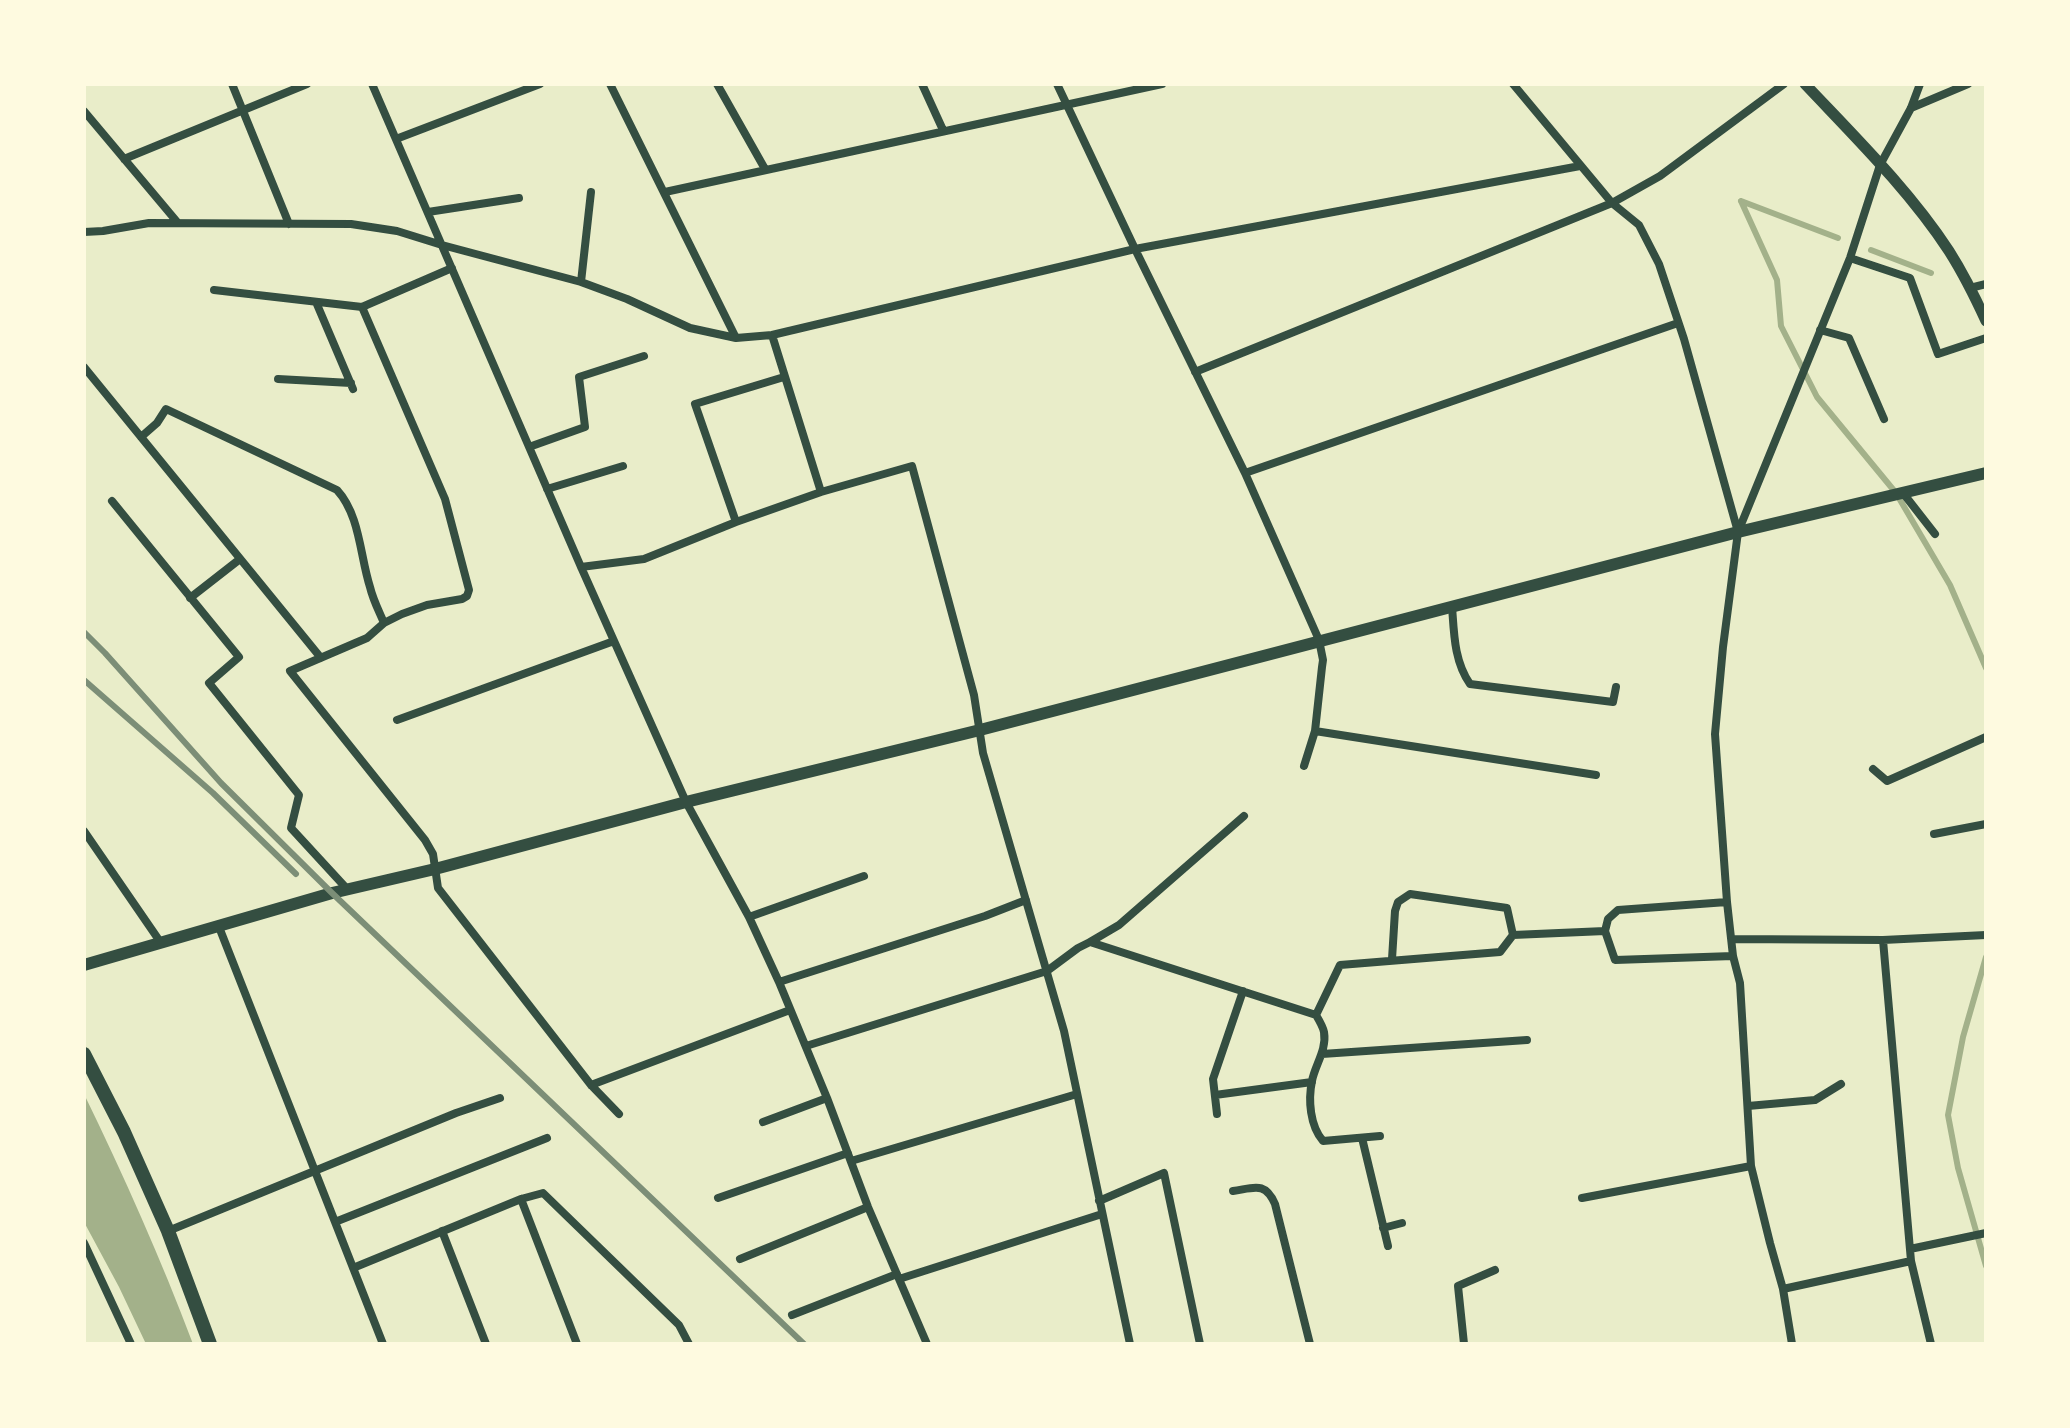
<!DOCTYPE html>
<style>
body{margin:0}
#map{position:relative;width:2070px;height:1428px;overflow:hidden;background:#e9edc9;font-family:Helvetica,sans-serif}
canvas{display:block}
.frame{position:absolute;inset:0;border:86px solid #fefae0;pointer-events:none}
</style>
<div id="map">
<canvas width="2070" height="1428"></canvas>
<div class="frame"></div>
</div>
<script>
const c = document.querySelector('canvas').getContext('2d');
c.lineJoin = 'round';
function fill(path, color) {
  c.fillStyle = color;
  c.fill(path, 'evenodd');
}
function strokePath(path, color, width, dash) {
  c.strokeStyle = color;
  c.lineWidth = width;
  c.lineCap = dash ? 'butt' : 'round';
  c.setLineDash(dash || []);
  c.stroke(path);
}
const water = new Path2D(`
 M84 1094C124 1176 161 1259 193 1344H146L119 1287 84 1222Z`);
const stream = new Path2D(`
 M1741 201 1777 280 1781 326 1817 397 1896 493 1950 585 1986 668
 M1741 201 1838 238
 M1871 250 1931 273
 M1986 957 1963 1037 1948 1115 1958 1168 1986 1266`);
const minor = new Path2D(`
 M232 84 289 224
 M372 84 581 567 686 802 749 917 779 982 827 1098 868 1207 927 1344
 M610 84 736 338 772 335 1135 249 1580 166
 M717 84 765 169
 M922 84 943 130
 M1057 84 1135 249 1245 473 1319 640 1323 660 1322 667 1315 731 1304 766
 M1513 84 1612 203 1639 225 1659 264 1684 339 1738 532
 M1911 108 1968 84
 M84 111 178 223
 M396 139 540 84
 M124 159 307 84
 M665 192 1162 84
 M428 212 519 198
 M84 232 103 231 149 223 351 224 397 231 442 245 581 282 627 299 690 328 736 338
 M1850 258 1910 278 1938 354 1986 338
 M581 282 591 192
 M1970 288 1986 284
 M214 290 362 307 452 268
 M316 302 353 389
 M362 307 445 499 469 590 467 596 462 599 427 605 402 614 384 623 367 638 290 671 425 840 433 854 438 888 591 1085 619 1114
 M1820 330 1849 338 1884 419
 M772 335 821 492 912 466 974 695 983 753 1064 1031 1130 1344
 M84 367 321 658
 M1195 372 1612 203 1660 176 1784 84
 M278 379 351 383
 M141 437 157 423 166 409 337 490C360 515 360 556 370 587 373 600 379 611 384 623
 M529 447 585 427 579 377 644 356
 M1245 473 1678 323
 M547 489 623 466
 M1903 493 1935 534
 M112 501 239 657 209 683 299 795 291 828 348 890
 M736 522 695 404 784 377
 M581 567 644 559 736 522 821 492
 M190 598 240 559
 M1452 606C1454 633 1454 661 1470 684L1613 702 1616 687
 M397 720 614 641
 M1315 731 1596 775
 M1873 769 1887 781 1986 737
 M84 831 161 943
 M1934 834 1986 824
 M749 917 864 876
 M219 927 383 1344
 M1605 931 1615 960 1733 956
 M1732 939 1883 940 1986 935
 M1883 940 1911 1261 1931 1344
 M1090 942 1119 925 1244 816
 M1392 959 1395 911 1398 902 1410 894 1507 908 1513 935
 M779 982 985 916 1026 900
 M1316 1015C1319 1020 1323 1027 1324 1032 1327 1050 1315 1065 1312 1081 1308 1100 1310 1126 1323 1141L1380 1136
 M806 1046 1047 971 1078 948 1090 942 1316 1015 1340 965 1500 952 1513 935 1605 931 1608 919 1618 910 1727 902
 M1322 1054 1527 1040
 M591 1085 790 1010
 M1215 1095 1312 1082
 M1748 1106 1815 1100 1841 1084
 M1217 1114 1213 1079 1243 991
 M763 1122 827 1098
 M1362 1138 1388 1246
 M851 1161 1077 1094
 M1233 1191C1254 1188 1265 1181 1275 1204L1310 1344
 M718 1198 848 1153
 M1582 1198 1751 1166
 M521 1199 577 1344
 M1099 1201 1164 1173 1200 1344
 M335 1222 547 1138
 M1383 1228 1402 1223
 M168 1231 456 1113 500 1098
 M442 1231 486 1344
 M84 1243 131 1344
 M1910 1249 1986 1233
 M740 1259 868 1207
 M353 1268 521 1199 543 1193 679 1325 689 1344
 M899 1279 1102 1214
 M1783 1289 1911 1261
 M792 1315 897 1274
 M1464 1344 1458 1286 1495 1270
 M1792 1344 1783 1289 1770 1243 1751 1166 1740 983 1733 956 1727 902 1715 734 1723 647 1738 532 1850 258 1880 165 1911 108 1920 84`);
const tertiary = new Path2D(`
 M1805 84C1855 137 1909 190 1949 251 1963 273 1975 297 1986 321`);
const secondary = new Path2D(`
 M84 965 332 893 435 869 686 802 980 730 1738 532 1986 473`);
const trunk = new Path2D(`
 M84 1054 124 1132 168 1231 210 1344`);
const rail = new Path2D(`
 M84 632 105 653 221 783 332 893 804 1344
 M84 680 213 793 296 874`);
fill(water, '#a3b18a');
strokePath(stream, '#a3b18a', 6);
strokePath(minor, '#344e41', 8);
strokePath(tertiary, '#344e41', 11);
strokePath(secondary, '#344e41', 12);
strokePath(trunk, '#344e41', 14);
strokePath(rail, '#7c8e77', 6);
</script>
